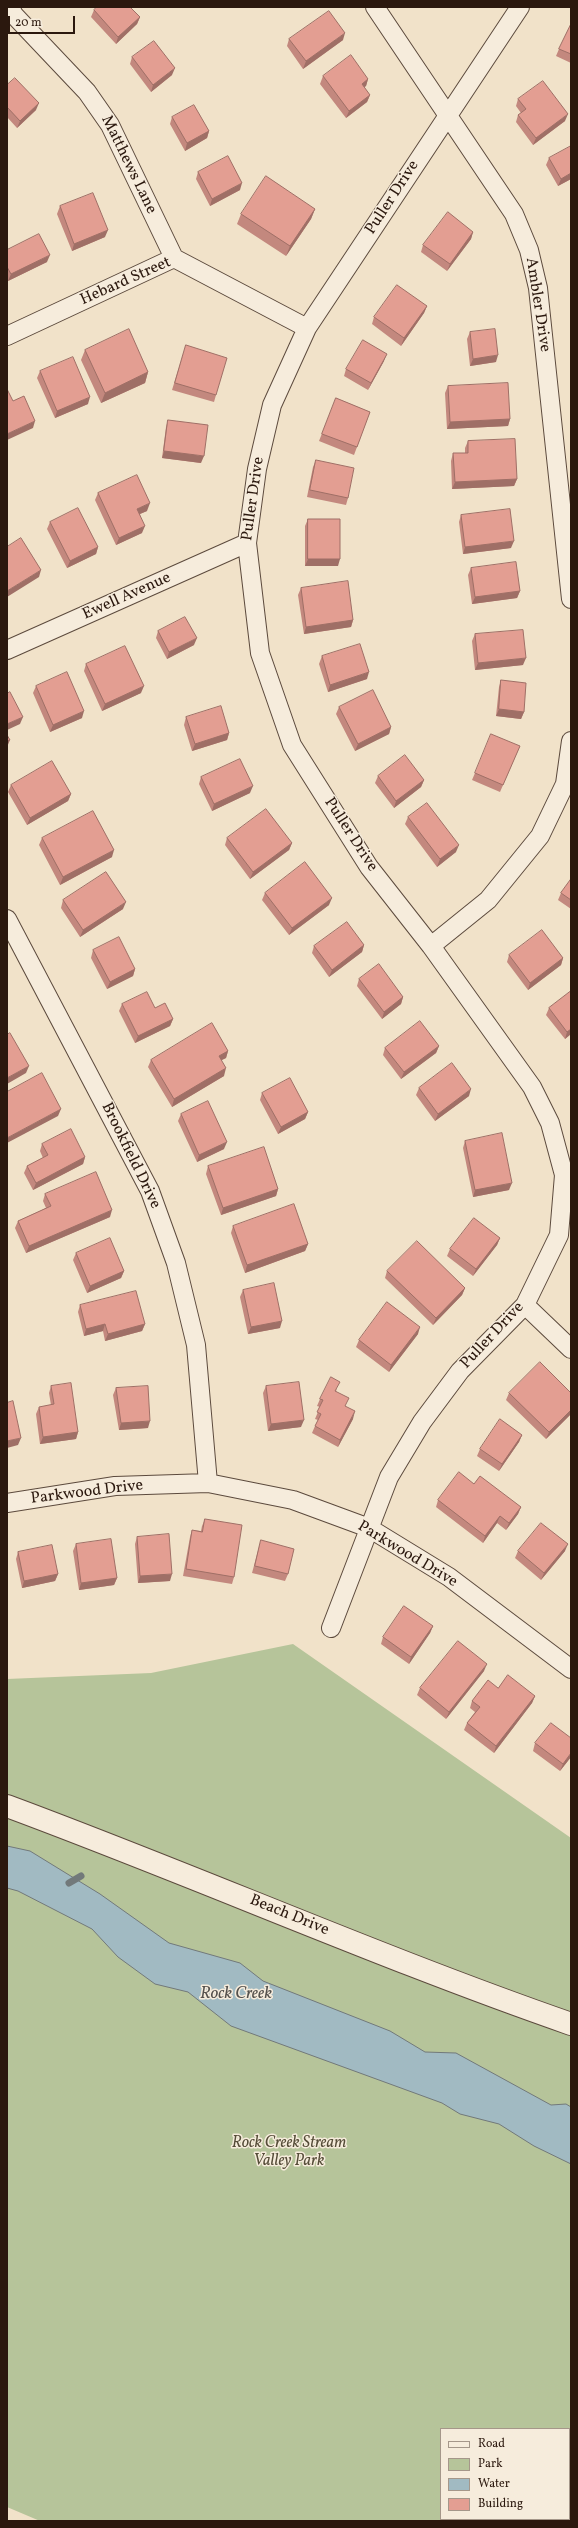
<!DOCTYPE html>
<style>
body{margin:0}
#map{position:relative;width:578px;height:2528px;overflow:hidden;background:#f1e2c9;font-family:Vollkorn,serif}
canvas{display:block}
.frame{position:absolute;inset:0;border:8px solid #2b180e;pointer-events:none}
.legend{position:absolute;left:440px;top:2428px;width:130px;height:92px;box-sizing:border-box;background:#f6ecdc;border:1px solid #a5978a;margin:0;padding:5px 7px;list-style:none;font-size:12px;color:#2b180e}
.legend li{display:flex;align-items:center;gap:8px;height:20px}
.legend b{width:20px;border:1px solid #a5978a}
.scale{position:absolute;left:8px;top:16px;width:67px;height:18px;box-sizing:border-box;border:2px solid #2b180e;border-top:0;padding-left:5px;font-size:12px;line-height:14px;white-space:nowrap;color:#2b180e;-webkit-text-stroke:3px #f6ecdc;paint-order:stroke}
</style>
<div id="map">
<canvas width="578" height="2528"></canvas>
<div class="frame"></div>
<ul class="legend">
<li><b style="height:5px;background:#f6ecdc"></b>Road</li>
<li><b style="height:11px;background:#b6c49a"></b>Park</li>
<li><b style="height:11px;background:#a1bac2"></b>Water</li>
<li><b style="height:11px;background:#e39e92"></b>Building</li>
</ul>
<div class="scale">20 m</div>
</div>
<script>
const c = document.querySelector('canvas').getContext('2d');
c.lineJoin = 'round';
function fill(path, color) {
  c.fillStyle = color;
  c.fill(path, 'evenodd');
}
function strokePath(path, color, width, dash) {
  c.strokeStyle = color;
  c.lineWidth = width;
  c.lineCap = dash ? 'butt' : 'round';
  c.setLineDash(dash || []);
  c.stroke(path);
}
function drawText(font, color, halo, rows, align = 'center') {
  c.font = font + ' Vollkorn,serif';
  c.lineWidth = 3;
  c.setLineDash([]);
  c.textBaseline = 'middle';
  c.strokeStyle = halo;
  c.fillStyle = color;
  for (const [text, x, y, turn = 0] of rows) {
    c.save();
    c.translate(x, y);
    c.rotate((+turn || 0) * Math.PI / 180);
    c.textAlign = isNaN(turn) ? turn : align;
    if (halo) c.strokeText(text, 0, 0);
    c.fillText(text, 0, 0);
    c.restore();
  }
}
const green = new Path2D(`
 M293 1644 571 1838V2521H40L7 2507V1679L151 1673ZM441 2429H569V2519H441Z`);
const water = new Path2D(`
 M7 1846 30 1851 100 1894 169 1943 240 1963 263 1981 390 2031 425 2052 456 2053 551 2105 566 2104 571 2107V2164L534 2146 499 2124 460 2114 442 2103 231 2026 188 1992 155 1984 118 1957 92 1929 18 1891 7 1888Z`);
const stream = new Path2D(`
 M69 1883 81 1876`);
const minor = new Path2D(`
 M10 7 14 15 87 92 110 125 174 258
 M375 7 514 214 529 250 538 288 571 599
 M174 258 307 328
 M7 336 174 258
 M7 650 247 543
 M7 919 150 1191 176 1263 196 1345 208 1483
 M431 946 488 900 540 836 565 784 571 741
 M525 1305 571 1349
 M7 1503 115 1486 208 1483 293 1500 369 1528 449 1577 571 1669
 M331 1628 389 1477 422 1422 460 1371 525 1305 559 1235 564 1175 550 1123 532 1087 431 946 369 867 292 745 260 653 247 543 257 469 272 405 307 328 520 7`);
const tertiary = new Path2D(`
 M7 1806C196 1876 381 1958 571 2024`);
const wall = new Path2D(`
 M94 10 140 17 137 24 116 44 91 17Z
 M571 24V63L556 56 559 49Z
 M289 39 343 40 303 69 287 46Z
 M132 57 172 75 151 92 130 64Z
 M323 76 368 79 366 86 364 87 370 95 367 102 346 118 320 84Z
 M7 85 36 110 17 128 7 117Z
 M518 99 565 121 533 145 516 122 518 115 521 113 516 106Z
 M172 117 209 131 207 138 185 151 170 124Z
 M549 158 571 179 558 186 546 165Z
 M198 172 240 190 210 206 196 179Z
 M60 206 105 237 72 251 57 214Z
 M315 209 311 219 286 256 237 224 241 214Z
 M473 232 471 239 447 271 421 252 423 245Z
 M7 250 47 262 8 281 7 280Z
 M427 306 424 313 401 346 372 324 374 317Z
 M470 332 496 362 470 366 467 339Z
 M186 345 216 395 214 402 172 390Z
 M85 350 148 372 145 383 101 403 81 360Z
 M384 361 368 390 344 376 346 369Z
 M40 371 88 404 55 418 37 378Z
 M448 386 510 419 508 426 447 429 445 393Z
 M336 398 370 412 354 455 319 441Z
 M168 420 201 463 162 458 166 427Z
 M468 441 517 479 514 486 452 489 451 461 453 453H465V448Z
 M316 460 348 498 346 505 307 497 313 467Z
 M98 493 147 511 140 514 142 533 116 545 95 500Z
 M461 515 511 548 463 554 459 522Z
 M308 519 338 566H305V526Z
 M50 522 98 547 96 554 67 568 47 529Z
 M471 568 520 591 517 598 472 604 468 575Z
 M301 588 353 620 351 627 304 634 298 595Z
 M158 631 194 645 167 659 156 638Z
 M475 634 523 665 475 670 472 641Z
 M322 656 367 679 328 692 319 664Z
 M86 664 141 693 102 711 84 671Z
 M501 680 524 712 521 719 496 716 499 687Z
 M36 686 82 718 50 732 33 693Z
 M339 707 391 727 389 734 355 751 336 714Z
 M186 717 229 733 227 740 192 751 184 725Z
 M520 746 500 792 472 780 475 773Z
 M378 776 424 780 421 787 394 808 375 783Z
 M201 777 250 793 212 811 199 784Z
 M11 785 71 794 68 801 27 825 8 792Z
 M408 817 456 852 437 867 405 824Z
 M42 838 112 857 60 885 39 845Z
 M227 838 292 843 289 850 250 879 225 845Z
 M571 879V909L558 900 561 893Z
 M265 893 329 905 289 935 262 900Z
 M63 900 123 909 80 937 61 908Z
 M364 945 362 952 329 977 312 953 314 946Z
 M93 950 135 969 133 976 107 989 91 958Z
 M509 955 563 958 561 965 528 990 507 962Z
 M359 979 403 997 401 1004 382 1019 357 986Z
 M571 991V1034L565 1039 546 1015 549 1008Z
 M122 1004 155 1008 173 1019 170 1026 135 1043 119 1011Z
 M439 1046 436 1053 401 1079 383 1055 385 1048Z
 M228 1051 226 1058 221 1060 224 1076 172 1107 148 1067 151 1060Z
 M419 1088 469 1096 435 1121 416 1095Z
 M262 1093 308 1112 305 1119 278 1134 260 1100Z
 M181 1114 224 1149 197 1162 178 1121Z
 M465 1141 509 1190 473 1197 463 1148Z
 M42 1144 85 1157 83 1164 33 1190 24 1173 27 1166 43 1158 40 1151Z
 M208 1166 278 1189 276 1196 221 1215 206 1174Z
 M45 1194 110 1217 26 1253 15 1228 18 1221 46 1208 43 1201Z
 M233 1226 308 1244 305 1251 245 1273 231 1233Z
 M500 1238 497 1245 473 1276 447 1256 450 1249Z
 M76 1253 124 1271 121 1278 87 1293 73 1260Z
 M387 1271 465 1288 462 1295 433 1325 385 1278Z
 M243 1290 280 1328 248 1334 240 1297Z
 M80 1305 145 1324 142 1331 105 1341 103 1331 84 1336 78 1312Z
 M418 1334 389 1372 356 1347 359 1340Z
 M51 1386 78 1432 76 1439 40 1444 36 1414 39 1407 51 1405 49 1393Z
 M266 1386 301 1427 268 1431 263 1393Z
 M116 1388 148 1428 119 1430 113 1395Z
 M337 1389 336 1391 353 1419 338 1447 312 1433 315 1426 318 1420 315 1419 320 1407 317 1406 320 1399Z
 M509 1393H571V1414L546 1439 506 1400Z
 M522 1435 519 1442 499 1471 477 1456 480 1449Z
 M474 1484 521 1507 518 1514 506 1530 497 1523 483 1543 436 1507 438 1500Z
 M205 1519 234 1577 232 1584 183 1576 190 1537 192 1530 201 1531 202 1526Z
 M137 1537 170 1581 138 1583 135 1544Z
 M261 1540 288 1574 285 1581 252 1573 259 1547Z
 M76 1544 117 1578 114 1585 79 1590 73 1551Z
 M518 1551H565L541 1580 515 1558Z
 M18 1552 58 1574 55 1581 22 1588 16 1559Z
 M433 1626 430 1633 409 1664 381 1644 383 1637Z
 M484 1671 446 1719 417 1695 420 1688Z
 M498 1688 535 1696 532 1703 494 1753 464 1730 467 1723 475 1712 470 1708 472 1701Z
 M535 1743 571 1757 560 1771 533 1751Z`);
const shadedWall = new Path2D(`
 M140 17 137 24 116 44 118 37Z
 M345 33 343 40 303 69 306 61Z
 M175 68 172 75 151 92 153 85Z
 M368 79 366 86 359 91 362 84Z
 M370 95 367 102 346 118 349 111Z
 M39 103 36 110 17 128 20 121Z
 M568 114 565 121 533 145 536 138Z
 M209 131 207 138 185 151 187 143Z
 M571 173V179L558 186 561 179Z
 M242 183 240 190 210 206 212 199Z
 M315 209 311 219 286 256 290 246Z
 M108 230 105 237 72 251 74 244Z
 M473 232 471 239 447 271 450 264Z
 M50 255 47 262 8 281 11 274Z
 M427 306 424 313 401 346 404 338Z
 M387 354 384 361 368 390 371 383Z
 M498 355 496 362 470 366 473 359Z
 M148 372 145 383 101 403 105 393Z
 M90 397 88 404 55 418 57 411Z
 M510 419 508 426 447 429 450 422Z
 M35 421 33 428 7 440V434Z
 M164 451 204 456 201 463 162 458Z
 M517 479 514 486 452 489 455 482Z
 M150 503 147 511 135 516 137 509Z
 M145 526 142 533 116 545 119 538Z
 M514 541 511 548 463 554 465 547Z
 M98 547 96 554 67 568 70 561Z
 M308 559H340L338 566H305Z
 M41 570 39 577 7 597V591Z
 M520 591 517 598 472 604 475 597Z
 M353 620 351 627 304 634 306 627Z
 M197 638 194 645 167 659 169 652Z
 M526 658 523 665 475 670 478 663Z
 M369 672 367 679 328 692 330 685Z
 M144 686 141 693 102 711 105 704Z
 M499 709 524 712 521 719 496 716Z
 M84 711 82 718 50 732 53 725Z
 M23 717 20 724 7 730V724Z
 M391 727 389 734 355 751 358 744Z
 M229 733 227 740 192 751 195 744Z
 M10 740 7 747V741Z
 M424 780 421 787 394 808 396 801Z
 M253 786 250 793 212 811 214 804Z
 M71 794 68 801 27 825 30 818Z
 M292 843 289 850 250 879 253 872Z
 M459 845 456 852 437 867 440 859Z
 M114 850 112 857 60 885 63 877Z
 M332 898 329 905 289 935 292 928Z
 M126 902 123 909 80 937 83 930Z
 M364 945 362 952 329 977 332 970Z
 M563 958 561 965 528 990 530 983Z
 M135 969 133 976 107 989 110 982Z
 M403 997 401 1004 382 1019 384 1012Z
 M173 1019 170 1026 135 1043 138 1036Z
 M571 1029V1034L565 1039 567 1032Z
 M439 1046 436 1053 401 1079 404 1072Z
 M228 1051 226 1058 216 1063 219 1056Z
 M29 1066 26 1073 7 1084V1078Z
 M226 1068 224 1076 172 1107 174 1099Z
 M471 1089 469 1096 435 1121 438 1114Z
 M61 1109 58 1116 7 1143V1138Z
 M308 1112 305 1119 278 1134 281 1127Z
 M227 1142 224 1149 197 1162 199 1155Z
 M85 1157 83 1164 33 1190 36 1183Z
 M512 1183 509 1190 473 1197 475 1190Z
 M278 1189 276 1196 221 1215 223 1208Z
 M112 1210 110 1217 26 1253 29 1246Z
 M500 1238 497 1245 473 1276 476 1269Z
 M308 1244 305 1251 245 1273 247 1265Z
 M124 1271 121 1278 87 1293 90 1286Z
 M465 1288 462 1295 433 1325 436 1318Z
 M282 1321 280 1328 248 1334 251 1327Z
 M105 1324 103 1331 84 1336 86 1329Z
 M145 1324 142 1331 105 1341 108 1334Z
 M420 1327 418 1334 389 1372 391 1365Z
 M571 1410V1414L546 1439 549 1432Z
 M355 1411 353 1419 338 1447 340 1440Z
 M304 1420 301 1427 268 1431 271 1424Z
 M150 1421 148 1428 119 1430 121 1423Z
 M78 1432 76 1439 40 1444 43 1437Z
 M522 1435 519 1442 499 1471 502 1464Z
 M21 1438 18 1445 7 1448V1441Z
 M521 1507 518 1514 506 1530 509 1523Z
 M500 1516 497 1523 483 1543 485 1536Z
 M568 1544 565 1551 541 1580 544 1573Z
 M58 1574 55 1581 22 1588 24 1581Z
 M172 1574 170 1581 138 1583 140 1576Z
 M117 1578 114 1585 79 1590 81 1583Z
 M433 1626 430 1633 409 1664 411 1657Z
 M487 1664 484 1671 446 1719 449 1712Z
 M535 1696 532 1703 494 1753 496 1746Z
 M571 1753V1757L560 1771 563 1764Z`);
const building = new Path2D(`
 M97 7H130L140 17 118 37 94 10Z
 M329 11 345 33 306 61 289 39Z
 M571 24V54L559 49Z
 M154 41 175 68 153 85 132 57Z
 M351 55 368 79 362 84 370 95 349 111 323 76Z
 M15 78 39 103 20 121 7 107V85Z
 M543 81 568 114 536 138 518 115 526 109 518 99Z
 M194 105 209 131 187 143 172 117Z
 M571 146V173L561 179 549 158Z
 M228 156 242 183 212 199 198 172Z
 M266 176 315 209 290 246 241 214Z
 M93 193 108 230 74 244 60 206Z
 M448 212 473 232 450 264 423 245Z
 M39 234 50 255 11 274 7 267V250Z
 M397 285 427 306 404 338 374 317Z
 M129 329 148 372 105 393 85 350Z
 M495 329 498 355 473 359 470 332Z
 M363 340 387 354 371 383 346 369Z
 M186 345 227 358 216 395 175 383Z
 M73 357 90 397 57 411 40 371Z
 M508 383 510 419 450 422 448 386Z
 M7 389 13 401 24 396 35 421 7 434Z
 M336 398 370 412 357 447 322 434Z
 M168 420 208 425 204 456 164 451Z
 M515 439 517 479 455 482 453 453H468V441Z
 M316 460 354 468 348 498 310 490Z
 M137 475 150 503 137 509 145 526 119 538 98 493Z
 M78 508 98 547 70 561 50 522Z
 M510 509 514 541 465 547 461 515Z
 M308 519H340V559H308Z
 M21 538 41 570 7 591V547Z
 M516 562 520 591 475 597 471 568Z
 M348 581 353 620 306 627 301 588Z
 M185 617 197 638 169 652 158 631Z
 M523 630 526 658 478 663 475 634Z
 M360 644 369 672 330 685 322 656Z
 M125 646 144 686 105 704 86 664Z
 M67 672 84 711 53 725 36 686Z
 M501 680 526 683 524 712 499 709Z
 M373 690 391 727 358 744 339 707Z
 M10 692 23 717 7 724V694Z
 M221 706 229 733 195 744 186 717Z
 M491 734 520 746 503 785 475 773Z
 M7 735 10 740 7 741Z
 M405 755 424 780 396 801 378 776Z
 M240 759 253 786 214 804 201 777Z
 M52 761 71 794 30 818 11 785Z
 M427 803 459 845 440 859 408 817Z
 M266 809 292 843 253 872 227 838Z
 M93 811 114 850 63 877 42 838Z
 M305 862 332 898 292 928 265 893Z
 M106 872 126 902 83 930 63 900Z
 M571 879V900L561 893Z
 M347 922 364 945 332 970 314 946Z
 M542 930 563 958 530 983 509 955Z
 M119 937 135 969 110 982 93 950Z
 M379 964 403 997 384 1012 359 979Z
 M571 991V1029L567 1032 549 1008Z
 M147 992 155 1008 165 1003 173 1019 138 1036 122 1004Z
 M420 1021 439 1046 404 1072 385 1048Z
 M212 1023 228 1051 219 1056 226 1068 174 1099 151 1060Z
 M10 1033 29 1066 7 1078V1035Z
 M452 1063 471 1089 438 1114 419 1088Z
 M42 1073 61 1109 7 1138V1092Z
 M290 1078 308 1112 281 1127 262 1093Z
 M208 1101 227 1142 199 1155 181 1114Z
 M71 1129 85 1157 36 1183 27 1166 48 1155 42 1144Z
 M502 1133 512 1183 475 1190 465 1141Z
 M264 1147 278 1189 223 1208 208 1166Z
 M96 1172 112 1210 29 1246 18 1221 51 1206 45 1194Z
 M294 1204 308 1244 247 1265 233 1226Z
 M474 1218 500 1238 476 1269 450 1249Z
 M110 1238 124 1271 90 1286 76 1253Z
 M417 1241 465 1288 436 1318 387 1271Z
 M274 1283 282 1321 251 1327 243 1290Z
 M136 1291 145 1324 108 1334 105 1324 86 1329 80 1305Z
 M387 1302 420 1327 391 1365 359 1340Z
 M540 1362 571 1393V1410L549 1432 509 1393Z
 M331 1377 340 1382 335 1391 349 1398 345 1406 355 1411 340 1440 315 1426 321 1414 317 1412 323 1400 320 1399Z
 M299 1382 304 1420 271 1424 266 1386Z
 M71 1383 78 1432 43 1437 39 1407 54 1404 51 1386Z
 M148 1386 150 1421 121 1423 116 1388Z
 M13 1401 21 1438 7 1441V1403Z
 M500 1419 522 1435 502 1464 480 1449Z
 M459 1472 474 1484 480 1476 521 1507 509 1523 500 1516 485 1536 438 1500Z
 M205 1519 242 1525 234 1577 186 1569 192 1530 202 1532Z
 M541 1523 568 1544 544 1573 518 1551Z
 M169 1534 172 1574 140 1576 137 1537Z
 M111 1539 117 1578 81 1583 76 1544Z
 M261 1540 294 1549 288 1574 255 1566Z
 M52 1545 58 1574 24 1581 18 1552Z
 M404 1606 433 1626 411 1657 383 1637Z
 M458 1641 487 1664 449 1712 420 1688Z
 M508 1675 535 1696 496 1746 467 1723 480 1707 472 1701 488 1680 498 1688Z
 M551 1723 571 1738V1753L563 1764 535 1743Z`);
const streetNames = [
 ["Matthews Lane",128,165,64],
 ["Puller Drive",393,198,-57],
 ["Hebard Street",126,282,-24],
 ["Ambler Drive",537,305,81],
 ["Puller Drive",254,499,-82],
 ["Ewell Avenue",127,597,-24],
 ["Puller Drive",350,835,57],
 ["Brookfield Drive",130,1156,64],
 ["Puller Drive",493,1336,-47],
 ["Parkwood Drive",87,1493,-7],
 ["Parkwood Drive",407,1555,31],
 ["Beach Drive",289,1916,22]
];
const parkNames = [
 ["Rock Creek Stream",289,2144],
 ["Valley Park",289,2162]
];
const waterNames = [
 ["Rock Creek",236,1995]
];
fill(green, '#b6c49a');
fill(water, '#a1bac2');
strokePath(water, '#72797a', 1);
strokePath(stream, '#72797a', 7);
strokePath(minor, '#5c4a3d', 20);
strokePath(tertiary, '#5c4a3d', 24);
strokePath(minor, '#f6ecdc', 18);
strokePath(tertiary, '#f6ecdc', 22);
fill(wall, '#c3887e');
fill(shadedWall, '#9f6f66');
fill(building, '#e39e92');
strokePath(building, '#9f6f66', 1);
drawText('16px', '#2b180e', '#f6ecdc', streetNames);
drawText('italic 16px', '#554c38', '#f6ecdc', parkNames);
drawText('italic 17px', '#54514d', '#f6ecdc', waterNames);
</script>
